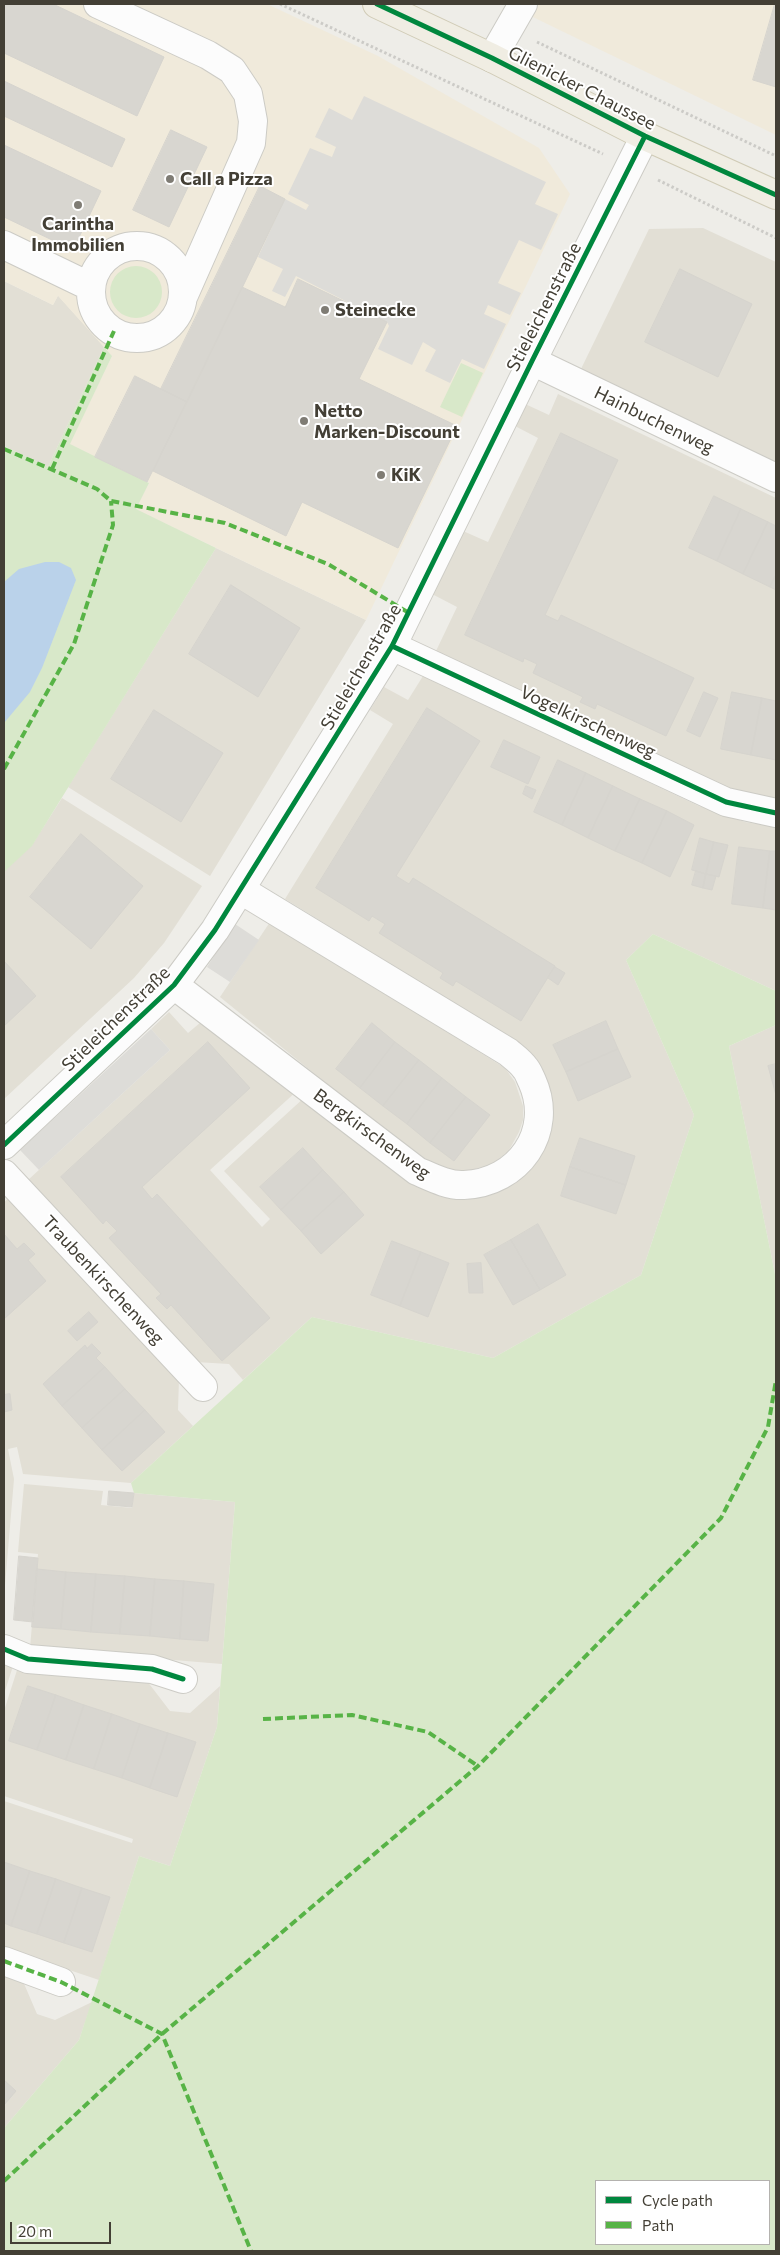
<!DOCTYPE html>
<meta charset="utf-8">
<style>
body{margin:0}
#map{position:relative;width:780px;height:2255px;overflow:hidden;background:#eeede8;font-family:Commissioner,sans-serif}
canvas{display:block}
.frame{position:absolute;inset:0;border:5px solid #433f35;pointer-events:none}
.legend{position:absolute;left:595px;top:2180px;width:175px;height:65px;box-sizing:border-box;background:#fff;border:1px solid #b4b2ae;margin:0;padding:6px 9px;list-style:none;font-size:15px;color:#433f35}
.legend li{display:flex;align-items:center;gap:10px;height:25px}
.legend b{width:25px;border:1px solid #b4b2ae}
.scale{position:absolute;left:10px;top:2222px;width:101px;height:22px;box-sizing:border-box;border:2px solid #433f35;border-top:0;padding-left:6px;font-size:15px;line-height:18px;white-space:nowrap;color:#433f35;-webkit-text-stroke:4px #fff;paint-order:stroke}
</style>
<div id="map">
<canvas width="780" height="2255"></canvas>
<div class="frame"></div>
<ul class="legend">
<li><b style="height:6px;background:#00873e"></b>Cycle path</li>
<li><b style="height:6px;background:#57b346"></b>Path</li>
</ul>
<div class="scale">20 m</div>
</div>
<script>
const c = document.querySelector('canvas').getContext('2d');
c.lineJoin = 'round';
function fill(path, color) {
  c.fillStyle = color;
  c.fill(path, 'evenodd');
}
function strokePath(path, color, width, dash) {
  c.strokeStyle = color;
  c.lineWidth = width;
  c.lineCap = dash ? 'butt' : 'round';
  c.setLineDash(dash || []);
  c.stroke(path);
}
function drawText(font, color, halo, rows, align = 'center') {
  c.font = font + ' Commissioner,sans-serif';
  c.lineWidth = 4;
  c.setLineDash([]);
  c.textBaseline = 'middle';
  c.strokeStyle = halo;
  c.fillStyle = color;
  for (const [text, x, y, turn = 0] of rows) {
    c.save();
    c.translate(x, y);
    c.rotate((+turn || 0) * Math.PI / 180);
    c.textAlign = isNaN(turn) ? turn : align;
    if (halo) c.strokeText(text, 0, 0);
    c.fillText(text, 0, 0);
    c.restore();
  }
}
const residential = new Path2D(`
 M703 228 776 262V464L580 371 649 229Z
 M4 281 53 305 58 295 104 347 48 467 4 446Z
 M558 394 776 498V800L726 788 436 651 457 607 432 594 463 531 488 542 538 438 513 425 523 403 549 415Z
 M216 548 366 620 210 876 68 787Z
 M423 676 699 806 745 822 776 827V991L653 934 626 960 694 1115 641 1275 493 1358 312 1317 243 1380 229 1364 196 1362 28 1180 170 1050 151 1029 169 1012 188 1033 207 1017 298 1090 210 1170 262 1227 270 1219 224 1171 306 1096 416 1185 442 1197 463 1200 487 1196 516 1182 529 1170 540 1156 550 1103 546 1081 535 1062 509 1037 285 899 393 724 370 710 384 687 408 700Z
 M62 798 202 886 164 943 134 978 4 1099V871L32 845Z
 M270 922 505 1068 515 1082 523 1106V1120L519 1132 508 1152 491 1165 464 1172 451 1170 420 1157 396 1140 220 997Z
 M776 1025V1279L729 1046Z
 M8 1198 114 1307 179 1378 178 1410 193 1426 131 1483 23 1474 17 1447 8 1449 14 1479 4 1597V1203Z
 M24 1484 103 1491 101 1505 132 1508 134 1493 235 1502 222 1664 30 1648 38 1554 18 1552Z
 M4 1663 13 1666 4 1694Z
 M18 1667 147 1681 170 1711 190 1713 220 1686 217 1727 170 1866 139 1856 99 1980 4 1948V1801L132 1843 133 1839 4 1796V1711Z
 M4 1973 22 1979 37 2014 55 2020 92 2002 79 2040 4 2128Z`);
const commercial = new Path2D(`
 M4 4H267L378 56 539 148 570 194 366 620 135 509 149 483 69 444 112 356 58 296 53 305 4 281Z
 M506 4H776V135Z`);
const green = new Path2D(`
 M110 292a26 26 0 1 1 52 0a26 26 0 1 1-52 0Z
 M104 347 112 356 70 444 149 483 136 509 216 548 32 846 4 872V446L48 467Z
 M461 363 483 373 462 417 440 407Z
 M653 934 776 991V1025L729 1046 776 1279V2251H4V2128L79 2040 139 1856 170 1866 217 1727 235 1502 134 1493 131 1483 312 1317 493 1358 641 1275 694 1115 626 960ZM596 2181H769V2244H596Z`);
const parking = new Path2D(`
 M364 96 546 182 535 204 558 214 541 250 519 240 498 283 521 293 510 315 488 305 484 314 506 324 484 369 462 359 450 383 425 371 436 350 423 342 412 365 378 349 389 326 387 322 296 276 285 297 272 291 283 269 258 257 285 199 306 210 309 205 288 194 310 148 332 157 336 147 315 137 329 108 352 120Z
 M235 924 259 940 230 982 207 967Z
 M151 1029 170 1050 39 1170 20 1150Z`);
const water = new Path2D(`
 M45 562H59L71 568 76 580 42 668 30 692 4 723V582L19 569Z`);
const building = new Path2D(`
 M4 4H53L164 57 137 116 4 53Z
 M775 4H776V87L753 80Z
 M4 81 125 139 112 167 4 116Z
 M171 130 207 147 169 227 133 210Z
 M4 145 101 191 73 250 4 217Z
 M260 186 285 199 187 402 161 389Z
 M680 269 752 304 718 377 645 342Z
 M298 279 387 322 359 379 457 426 398 548 302 502 286 536 153 471 242 287 285 307Z
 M135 376 187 402 147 482 95 457Z
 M561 433 618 460 545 615 558 621 561 615 694 678 666 736 597 704 595 709 580 702 583 697 533 673 537 664 524 658 523 662 465 635Z
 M714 496 741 509 717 561 689 548Z
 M741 509 768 522 743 574 717 561Z
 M768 522 776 526V575L770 587 743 574Z
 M776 575V590L770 587Z
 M231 585 300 628 258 697 189 654Z
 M704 692 718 698 700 737 687 731Z
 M732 692 762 698 751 755 721 749Z
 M762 698 776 701V760L751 755Z
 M427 708 480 741 396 876 409 884 413 878 555 966 521 1021 456 981 453 986 440 978 443 973 379 933 385 924 372 916 369 921 316 888Z
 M154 710 223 753 181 822 111 779Z
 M504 740 540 757 528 784 491 767Z
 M558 760 586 773 562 825 534 812Z
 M586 773 613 786 588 838 562 825Z
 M526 786 536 790 532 799 523 794Z
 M613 786 640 799 615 851 588 838Z
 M640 799 667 811 642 863 615 851Z
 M667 811 694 825 670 877 642 863Z
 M81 834 143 886 91 949 30 897Z
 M700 838 714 842 706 874 692 870Z
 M714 842 728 845 719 877 706 874Z
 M739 847 770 851 763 908 732 904Z
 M770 851H776V910L763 908Z
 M696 871 706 874 703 888 692 885Z
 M706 874 716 876 712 890 703 888Z
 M4 961 36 996 4 1026Z
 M555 967 565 973 558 985 548 978Z
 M606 1021 618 1049 566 1072 553 1045Z
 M372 1023 395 1042 360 1088 336 1069Z
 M208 1042 250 1088 142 1187 152 1199 157 1194 270 1318 222 1361 171 1305 167 1309 156 1298 161 1294 109 1238 117 1231 106 1220 103 1224 61 1177Z
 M395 1042 419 1060 383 1106 360 1088Z
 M618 1049 631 1077 578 1101 566 1072Z
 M419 1060 442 1078 407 1124 383 1106Z
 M776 1064V1095L768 1066Z
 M442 1078 466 1097 430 1143 407 1124Z
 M466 1097 490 1115 454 1161 430 1143Z
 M580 1138 635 1156 626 1185 570 1167Z
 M303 1148 323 1170 281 1210 260 1187Z
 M570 1167 626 1185 616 1214 561 1196Z
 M323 1170 344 1192 301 1231 281 1210Z
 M344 1192 364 1215 321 1254 301 1231Z
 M538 1224 566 1275 540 1290 511 1240Z
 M4 1234 17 1249 24 1243 35 1254 28 1260 46 1281 4 1319Z
 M511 1240 540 1290 513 1305 484 1255Z
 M392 1241 421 1252 400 1306 371 1295Z
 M421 1252 449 1263 428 1317 400 1306Z
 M481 1263 483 1293H469L467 1264Z
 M89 1312 98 1322 77 1341 68 1331Z
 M92 1344 101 1353 96 1358 105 1367 62 1406 43 1384 85 1345 87 1348Z
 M105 1367 125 1389 82 1428 62 1406Z
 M125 1389 145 1410 102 1450 82 1428Z
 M10 1394 12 1410 4 1412V1395Z
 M145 1410 165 1432 122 1471 102 1450Z
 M109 1491 134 1493 132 1507 108 1505Z
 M19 1556 38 1558 33 1622 14 1620Z
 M37 1569 66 1572 61 1629 32 1627Z
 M66 1572 96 1574 91 1632 61 1629Z
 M96 1574 125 1576 120 1634 91 1632Z
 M125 1576 155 1579 150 1636 120 1634Z
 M155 1579 184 1581 180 1639 150 1636Z
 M184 1581 214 1584 208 1641 180 1639Z
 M28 1686 56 1695 37 1750 9 1741Z
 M56 1695 84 1705 66 1760 37 1750Z
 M84 1705 112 1714 94 1769 66 1760Z
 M112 1714 140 1724 122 1778 94 1769Z
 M140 1724 168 1733 150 1788 122 1778Z
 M168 1733 196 1742 177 1797 150 1788Z
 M4 1862 30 1871 11 1926 4 1923Z
 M30 1871 56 1879 37 1934 11 1926Z
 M56 1879 82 1888 64 1943 37 1934Z
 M82 1888 110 1897 92 1952 64 1943Z
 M4 2080 16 2091 4 2105Z`);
const path = new Path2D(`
 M280 4 603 154
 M537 42 776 156
 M658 180 776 238`);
const minor = new Path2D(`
 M98 4 208 55 232 70 248 94 253 121 251 143 183 297
 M492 58 523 4
 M4 245 91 287
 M91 292a46 46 0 1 1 92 0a46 46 0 1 1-92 0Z
 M532 361 776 478
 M392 646 726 802 776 813
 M174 985 417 1171C431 1177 448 1186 464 1185 518 1183 555 1132 532 1081 530 1077 528 1071 525 1068 521 1062 514 1057 508 1052L241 890
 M4 1145 174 985 215 930 392 646 532 361 645 136
 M4 1174 203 1387
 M4 1649 28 1659 152 1669 183 1679
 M4 1961 61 1982`);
const major = new Path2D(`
 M377 4 492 58 645 136 776 195`);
const quiet = new Path2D(`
 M4 449 97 489 111 501 225 523 328 564 409 613
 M52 469 114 331
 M4 769 74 644 113 525 111 501
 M263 1719 352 1715 428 1732 478 1766
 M4 1961 61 1982 162 2034 251 2251
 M4 2181 162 2034 478 1766 721 1518 768 1427 776 1380`);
const cycleway = new Path2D(`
 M377 4 492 58 645 136 776 195
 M392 646 726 802 776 813
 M4 1145 174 985 215 930 392 646 532 361 645 136
 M4 1649 28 1659 152 1669 183 1679`);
const markers = [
 [170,179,5,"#7f7c74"],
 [78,205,5,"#7f7c74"],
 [325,310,5,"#7f7c74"],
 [304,421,5,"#7f7c74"],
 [381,475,5,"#7f7c74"]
];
const streetNames = [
 ["Glienicker Chaussee",582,88,27],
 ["Stieleichenstraße",544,307,-63],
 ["Hainbuchenweg",654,420,26],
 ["Stieleichenstraße",361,667,-60],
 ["Vogelkirschenweg",588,722,25],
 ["Stieleichenstraße",116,1019,-44],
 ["Bergkirschenweg",372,1134,36],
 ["Traubenkirschenweg",103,1280,47]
];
const poiNames = [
 ["Call a Pizza",180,179],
 ["Carintha",78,224,"center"],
 ["Immobilien",78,245,"center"],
 ["Steinecke",335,310],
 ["Netto",314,411],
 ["Marken-Discount",314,432],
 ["KiK",391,475]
];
fill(residential, '#e2dfd5');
fill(commercial, '#f0eadb');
fill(green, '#d8e8c9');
fill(parking, '#dddcd8');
fill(water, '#bad2ea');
fill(building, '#d8d6d0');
strokePath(building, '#d6d4ce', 1);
strokePath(minor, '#cccbc5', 30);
strokePath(major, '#d0cbb6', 30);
strokePath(path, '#cccbc7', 3, [2.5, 2.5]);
strokePath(minor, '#fcfcfc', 28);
strokePath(major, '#f0ede3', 28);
strokePath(quiet, '#57b346', 4, [8, 4]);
strokePath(cycleway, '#00873e', 5);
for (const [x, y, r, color] of markers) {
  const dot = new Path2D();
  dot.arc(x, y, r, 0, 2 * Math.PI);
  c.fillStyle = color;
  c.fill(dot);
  strokePath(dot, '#fff', 2);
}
drawText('18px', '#433f35', '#fff', streetNames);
drawText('bold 18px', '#433f35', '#fff', poiNames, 'left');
</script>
